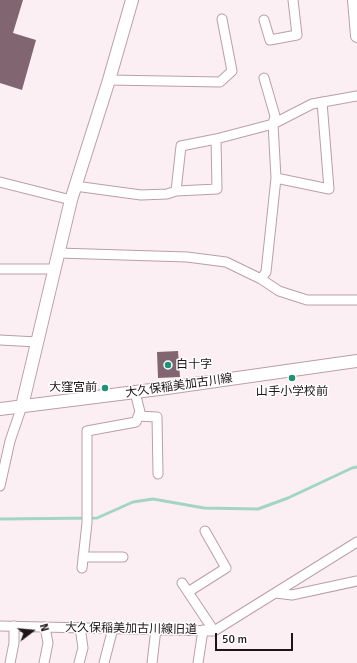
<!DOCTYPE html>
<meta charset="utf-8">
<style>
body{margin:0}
#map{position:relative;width:357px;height:663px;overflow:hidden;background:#fceff4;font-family:Signika,sans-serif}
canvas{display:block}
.north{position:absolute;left:12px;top:611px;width:40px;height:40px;-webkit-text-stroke:3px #fff;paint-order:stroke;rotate:74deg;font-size:11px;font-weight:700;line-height:16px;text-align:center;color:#1f1519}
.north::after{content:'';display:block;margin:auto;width:14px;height:18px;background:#1f1519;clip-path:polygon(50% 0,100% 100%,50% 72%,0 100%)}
.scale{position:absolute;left:215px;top:633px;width:78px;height:18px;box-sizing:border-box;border:2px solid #1f1519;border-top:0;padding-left:5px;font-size:12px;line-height:14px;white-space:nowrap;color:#1f1519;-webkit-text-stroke:3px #fff;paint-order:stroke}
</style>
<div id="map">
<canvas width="357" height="663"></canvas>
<div class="north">N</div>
<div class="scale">50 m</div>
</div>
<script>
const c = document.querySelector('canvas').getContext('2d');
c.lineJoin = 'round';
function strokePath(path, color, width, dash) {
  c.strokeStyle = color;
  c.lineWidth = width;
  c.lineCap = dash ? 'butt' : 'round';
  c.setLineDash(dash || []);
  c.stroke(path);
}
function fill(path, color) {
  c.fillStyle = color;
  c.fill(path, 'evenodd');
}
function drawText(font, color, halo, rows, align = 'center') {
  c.font = font + ' Signika,"Noto Sans JP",sans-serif';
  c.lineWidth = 3;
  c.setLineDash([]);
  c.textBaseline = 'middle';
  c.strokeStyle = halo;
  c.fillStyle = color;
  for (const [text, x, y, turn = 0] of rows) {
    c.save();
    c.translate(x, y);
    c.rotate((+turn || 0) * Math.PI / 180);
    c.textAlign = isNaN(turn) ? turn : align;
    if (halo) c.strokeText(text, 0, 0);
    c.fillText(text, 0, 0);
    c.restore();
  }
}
const stream = new Path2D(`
 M0 519 97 518 133 502 153 499 204 508 258 509 288 498 352 468 357 467`);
const building = new Path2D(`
 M0 0H23L13 33 36 40 22 90 0 83Z
 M178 351 180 377 158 378 157 352Z`);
const street = new Path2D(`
 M264 20 270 40 297 35 293 0
 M109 80 220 82 232 71 222 19
 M276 178 329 189 322 102
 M0 182 71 200
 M75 186 141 195 167 194 176 191 217 189 216 139
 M176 191 181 146 216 139 273 124 312 104 357 96
 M58 253 187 257 226 262 261 279 279 291 307 300H357
 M0 269H54
 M261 279 266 272 276 178 273 124 275 116 264 78
 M0 340 37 342
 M138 416 157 417 158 474
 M0 486 10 441 22 406
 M83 557H123
 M82 568 87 523V431L136 422 140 412 135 392
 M182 583 214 631
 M188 592 226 568 205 531
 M276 593 292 595 357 581
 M0 626 214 631 357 542
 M10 663 14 643V626
 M44 663 48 643 45 627
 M79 663 83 648 80 627
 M104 663 113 628
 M152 663 156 629
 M198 663 203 630`);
const secondary = new Path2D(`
 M354 0 357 36
 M22 406 71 200 109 80 132 0
 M0 409 167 388 357 361`);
const markers = [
 [168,365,4,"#1f9174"],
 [292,378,4,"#1f9174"],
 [105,388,4,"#1f9174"]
];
const poiNames = [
 ["白十字",176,365],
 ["大窪宮前",97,388,"right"],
 ["山手小学校前",292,392,"center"]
];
const streetNames = [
 ["大久保稲美加古川線",179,386,-8],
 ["大久保稲美加古川線旧道",131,629,1]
];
strokePath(stream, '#a3d5c3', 3);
fill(building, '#816672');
strokePath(street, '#bb9eaa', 11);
strokePath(secondary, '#bb9eaa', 14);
strokePath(street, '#fff', 9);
strokePath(secondary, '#fff', 12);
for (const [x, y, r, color] of markers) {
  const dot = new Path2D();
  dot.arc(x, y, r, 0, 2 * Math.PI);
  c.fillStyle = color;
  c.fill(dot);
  strokePath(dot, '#fff', 1.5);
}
drawText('12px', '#1f1519', '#fff', poiNames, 'left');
drawText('12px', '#1f1519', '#fff', streetNames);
</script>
